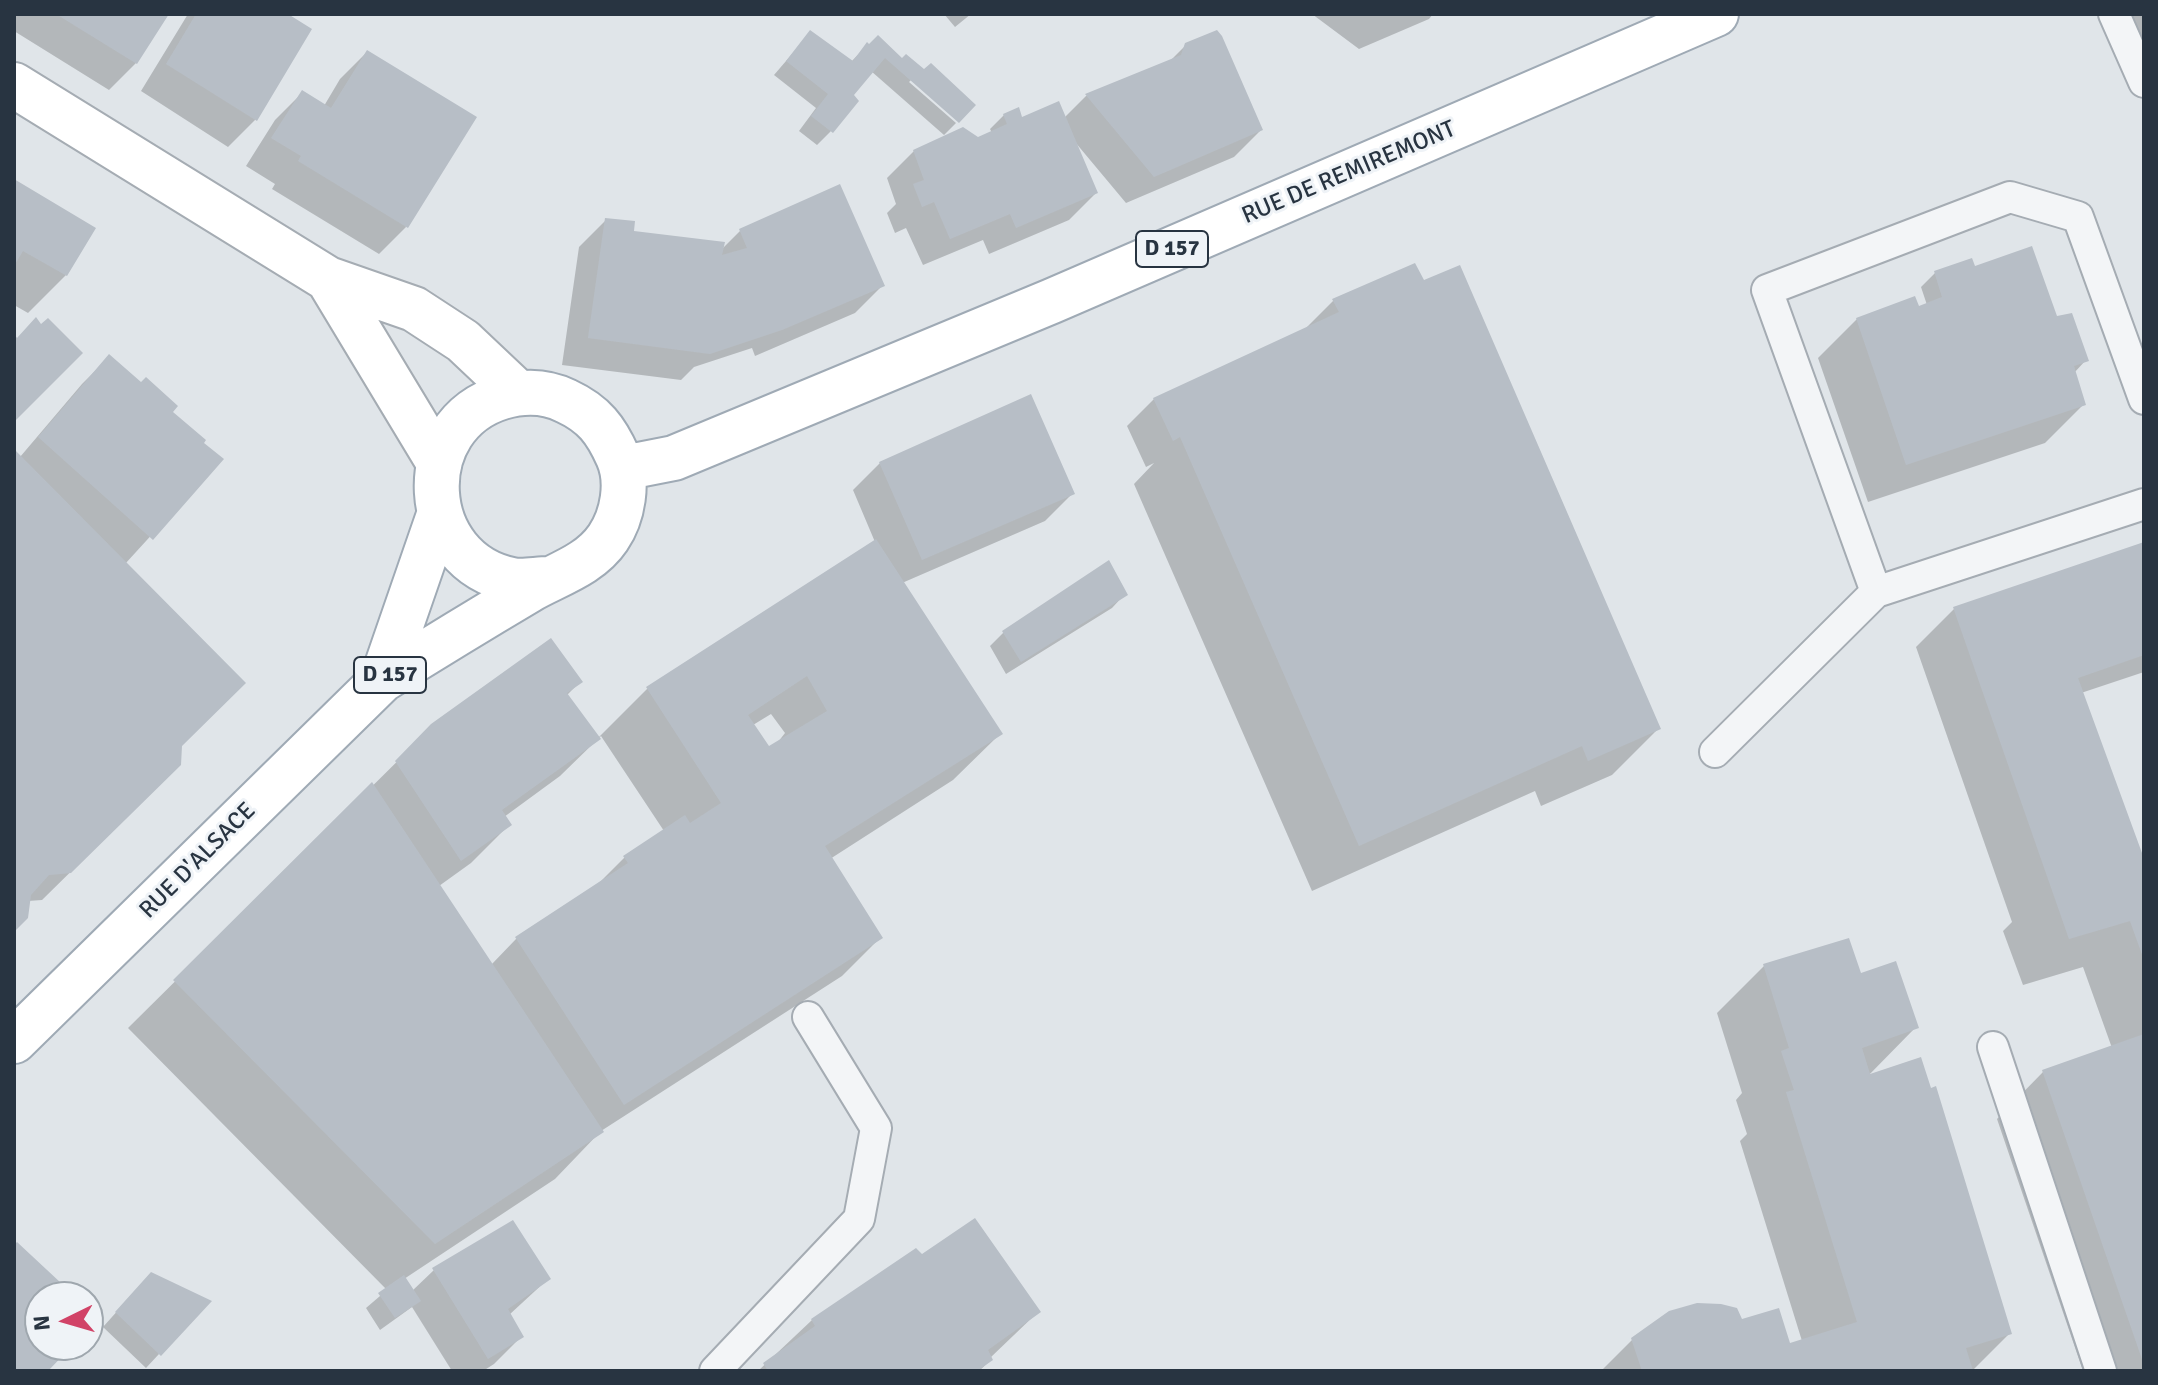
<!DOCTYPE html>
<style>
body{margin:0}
#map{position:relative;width:2158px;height:1385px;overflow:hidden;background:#e0e5e9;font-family:Signika,sans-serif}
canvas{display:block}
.frame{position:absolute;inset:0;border:16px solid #283441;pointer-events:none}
.north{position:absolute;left:24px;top:1281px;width:80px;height:80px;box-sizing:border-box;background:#eff3f7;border:2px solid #9fa7ae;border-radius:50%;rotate:265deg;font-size:22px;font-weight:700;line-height:32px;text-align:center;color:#283441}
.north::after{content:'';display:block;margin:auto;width:28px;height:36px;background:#d14267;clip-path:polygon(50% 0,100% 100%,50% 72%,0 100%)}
</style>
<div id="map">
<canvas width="2158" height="1385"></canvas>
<div class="frame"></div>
<div class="north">N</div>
</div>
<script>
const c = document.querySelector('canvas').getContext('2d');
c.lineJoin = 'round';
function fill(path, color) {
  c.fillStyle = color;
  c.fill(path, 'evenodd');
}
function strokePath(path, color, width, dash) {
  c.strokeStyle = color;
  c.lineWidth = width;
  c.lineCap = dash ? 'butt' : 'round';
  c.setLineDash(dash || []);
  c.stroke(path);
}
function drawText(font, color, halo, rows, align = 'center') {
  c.font = font + ' Signika,sans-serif';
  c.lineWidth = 6;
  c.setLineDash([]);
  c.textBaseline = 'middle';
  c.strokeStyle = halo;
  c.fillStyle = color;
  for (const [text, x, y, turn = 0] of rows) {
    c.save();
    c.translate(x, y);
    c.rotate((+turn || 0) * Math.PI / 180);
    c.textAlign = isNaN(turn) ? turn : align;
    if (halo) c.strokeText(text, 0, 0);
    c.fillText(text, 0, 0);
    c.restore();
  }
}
const shadow = new Path2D(`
 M14 14H167L136 63 109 90 14 31Z
 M188 14H284L255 120 228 147 141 91Z
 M944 14H971L955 27Z
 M1312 14H1433L1429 19 1359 49Z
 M2106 14H2144V40L2120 49Z
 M810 33 851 62 867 45 869 47 878 38 912 79 909 82 956 123 944 135 871 71 851 95 831 131 817 145 799 131 816 108 774 75Z
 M1186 45 1261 130 1234 157 1126 203 1075 142 1096 193 1069 220 989 254 983 240 923 265 906 228 895 233 887 213 896 204 887 178 914 151 978 139 992 133 990 129 1004 115 1012 124 1064 118 1086 96 1169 62Z
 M367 52 406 227 379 254 272 189 275 184 246 166 275 120 302 93 324 106 340 79Z
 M14 181 66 275 28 313 14 305Z
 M606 220 632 233 722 249 740 231 882 286 855 313 755 356 752 348 694 367 681 380 562 365 579 247Z
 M1971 260 1974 269 2086 360 2074 373 2084 404 2045 443 1868 502 1818 358 1857 319 1927 305 1921 287 1935 273Z
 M1422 284 1659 728 1612 775 1541 806 1535 791 1312 891 1134 484 1154 463 1146 467 1127 426 1154 399 1304 330 1333 301Z
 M109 357 171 412 196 452 221 459 125 564 180 746 103 840 42 900 28 901 14 930V452L20 457 82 384Z
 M880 463 1072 494 1045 521 902 583 1000 734 953 780 830 859 880 938 842 976 601 1131 555 1179 404 1279 412 1291 434 1270 548 1279 509 1315 521 1337 494 1364 483 1371H452L412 1307 380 1330 366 1308 387 1290 128 1028 433 726 580 682 566 696 598 738 647 689 875 542 853 490ZM771 714 785 733 778 742 768 749 753 725ZM601 736 664 831 625 857 595 887 516 939 491 965 439 886 471 863 509 825 504 817 560 776Z
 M2144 544V672L2081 693 2139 852 2144 854V1371H2083L1997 1119 2043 1072 2112 1048 2083 967 2023 985 2003 931 2012 922 1916 647 1954 609Z
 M1125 594 1112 608 1006 674 990 646 1004 632Z
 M1848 940 1860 975 1916 1027 1866 1078 2010 1333 1972 1371H1601L1633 1339 1740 1321 1789 1345 1802 1341 1740 1141 1747 1134 1736 1100 1742 1093 1717 1013 1764 966Z
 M138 1288 159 1354 146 1368 103 1327Z
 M1038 1312 990 1358 991 1360 979 1371H758L812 1320Z`);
const building = new Path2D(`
 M56 14H169L137 64Z
 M196 14H288L312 29 257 121 166 64Z
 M810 30 853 61 867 42 869 44 878 35 902 58 906 54 924 69 931 63 976 105 959 123 885 58 854 95 859 101 833 133 811 116 828 94 786 61Z
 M1217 30 1222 36 1263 130 1154 177 1085 94 1181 55 1185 43Z
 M367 50 477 117 408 228 298 161 301 156 271 138 302 90 331 108Z
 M1059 101 1098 193 1016 228 1010 214 950 239 934 202 922 207 913 184 924 180 913 150 963 127 978 137 1007 124 1003 114 1019 107 1022 117Z
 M14 179 96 228 67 276 23 251 14 266Z
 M840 184 885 286 782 330 710 354 588 338 605 218 635 221 634 231 725 242 722 255 747 248 739 229Z
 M2032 246 2057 316 2072 313 2089 361 2074 366 2086 405 1906 465 1856 318 1915 296 1919 306 1942 297 1934 271 1972 258 1975 266Z
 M1415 263 1424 280 1460 265 1661 729 1588 761 1582 746 1359 846 1180 437 1173 441 1153 398 1339 312 1332 299Z
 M36 317 41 324 48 318 83 353 14 422V334L17 338Z
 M109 354 141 382 146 377 178 406 173 412 206 440 204 443 224 459 153 540 38 437Z
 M1031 394 1075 494 922 560 879 462Z
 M14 449 246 683 182 746 181 765 71 873 49 875 31 895 28 918 14 932Z
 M876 539 1003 734 825 846 883 938 624 1105 515 937 628 863 623 856 685 815 690 823 721 803 646 687ZM807 676 827 711 769 746 748 715Z
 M2144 542V655L2078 678 2142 853 2144 852V960L2130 921 2069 939 1953 607Z
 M1109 560 1128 595 1021 662 1002 631Z
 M551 638 583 682 567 693 601 739 502 810 512 825 461 861 395 761 431 724Z
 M372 782 604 1132 435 1244 173 980Z
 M1849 938 1861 973 1896 961 1919 1028 1862 1048 1870 1074 1921 1057 1931 1088 1936 1086 2012 1334 1966 1348 1973 1371H1642L1631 1338 1669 1311 1697 1303 1721 1304 1737 1308 1742 1319 1779 1308 1790 1343 1857 1322 1786 1092 1794 1090 1781 1051 1789 1048 1763 964Z
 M2144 1034V1365L2042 1070Z
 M975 1218 1041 1312 988 1350 993 1360 977 1371H768L763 1363 815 1326 811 1319 916 1248 922 1254Z
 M513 1220 551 1279 508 1309 524 1337 488 1359 432 1268Z
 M17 1242 76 1297H40V1345H73L48 1371H14V1245Z
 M151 1272 212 1301 161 1356 115 1312Z
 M404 1275 421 1301 395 1318 378 1293Z
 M88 1308 99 1318 88 1329Z`);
const lane = new Path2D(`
 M2114 14 2144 82
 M1876 592 1767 290 2010 197 2078 217 2144 399
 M1715 752 1876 592 2144 504
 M1993 1047 2101 1371
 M715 1371 859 1219 876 1128 808 1017`);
const secondary = new Path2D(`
 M14 85 328 279 414 309 463 341 517 392
 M328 279 439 463`);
const primary = new Path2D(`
 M623 468 674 458 1052 301 1716 14
 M439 515 382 680C430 650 479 620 528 591 555 575 589 566 608 538 623 516 629 482 618 457 606 430 594 414 566 401 546 391 523 391 502 397 410 425 417 561 512 580 523 582 537 579 548 579
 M14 1041 382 680`);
const shields = [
 [1172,249,72],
 [390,675,72]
];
const shieldNames = [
 ["D 157",1172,249],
 ["D 157",390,675]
];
const streetNames = [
 ["RUE DE REMIREMONT",1349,173,-23],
 ["RUE D'ALSACE",198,861,-45]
];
fill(shadow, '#0003');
fill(building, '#b7bec6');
strokePath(lane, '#a5acb3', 34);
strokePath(secondary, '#a5acb3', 48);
strokePath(primary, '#9faab5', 48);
strokePath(lane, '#f3f5f7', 30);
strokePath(secondary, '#fff', 44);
strokePath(primary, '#fff', 44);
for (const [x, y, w] of shields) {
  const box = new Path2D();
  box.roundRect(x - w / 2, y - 18, w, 36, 6);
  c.fillStyle = '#eff3f7';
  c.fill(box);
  strokePath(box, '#283441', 2);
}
drawText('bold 22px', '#283441', null, shieldNames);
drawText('24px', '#283441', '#eff3f7', streetNames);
</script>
